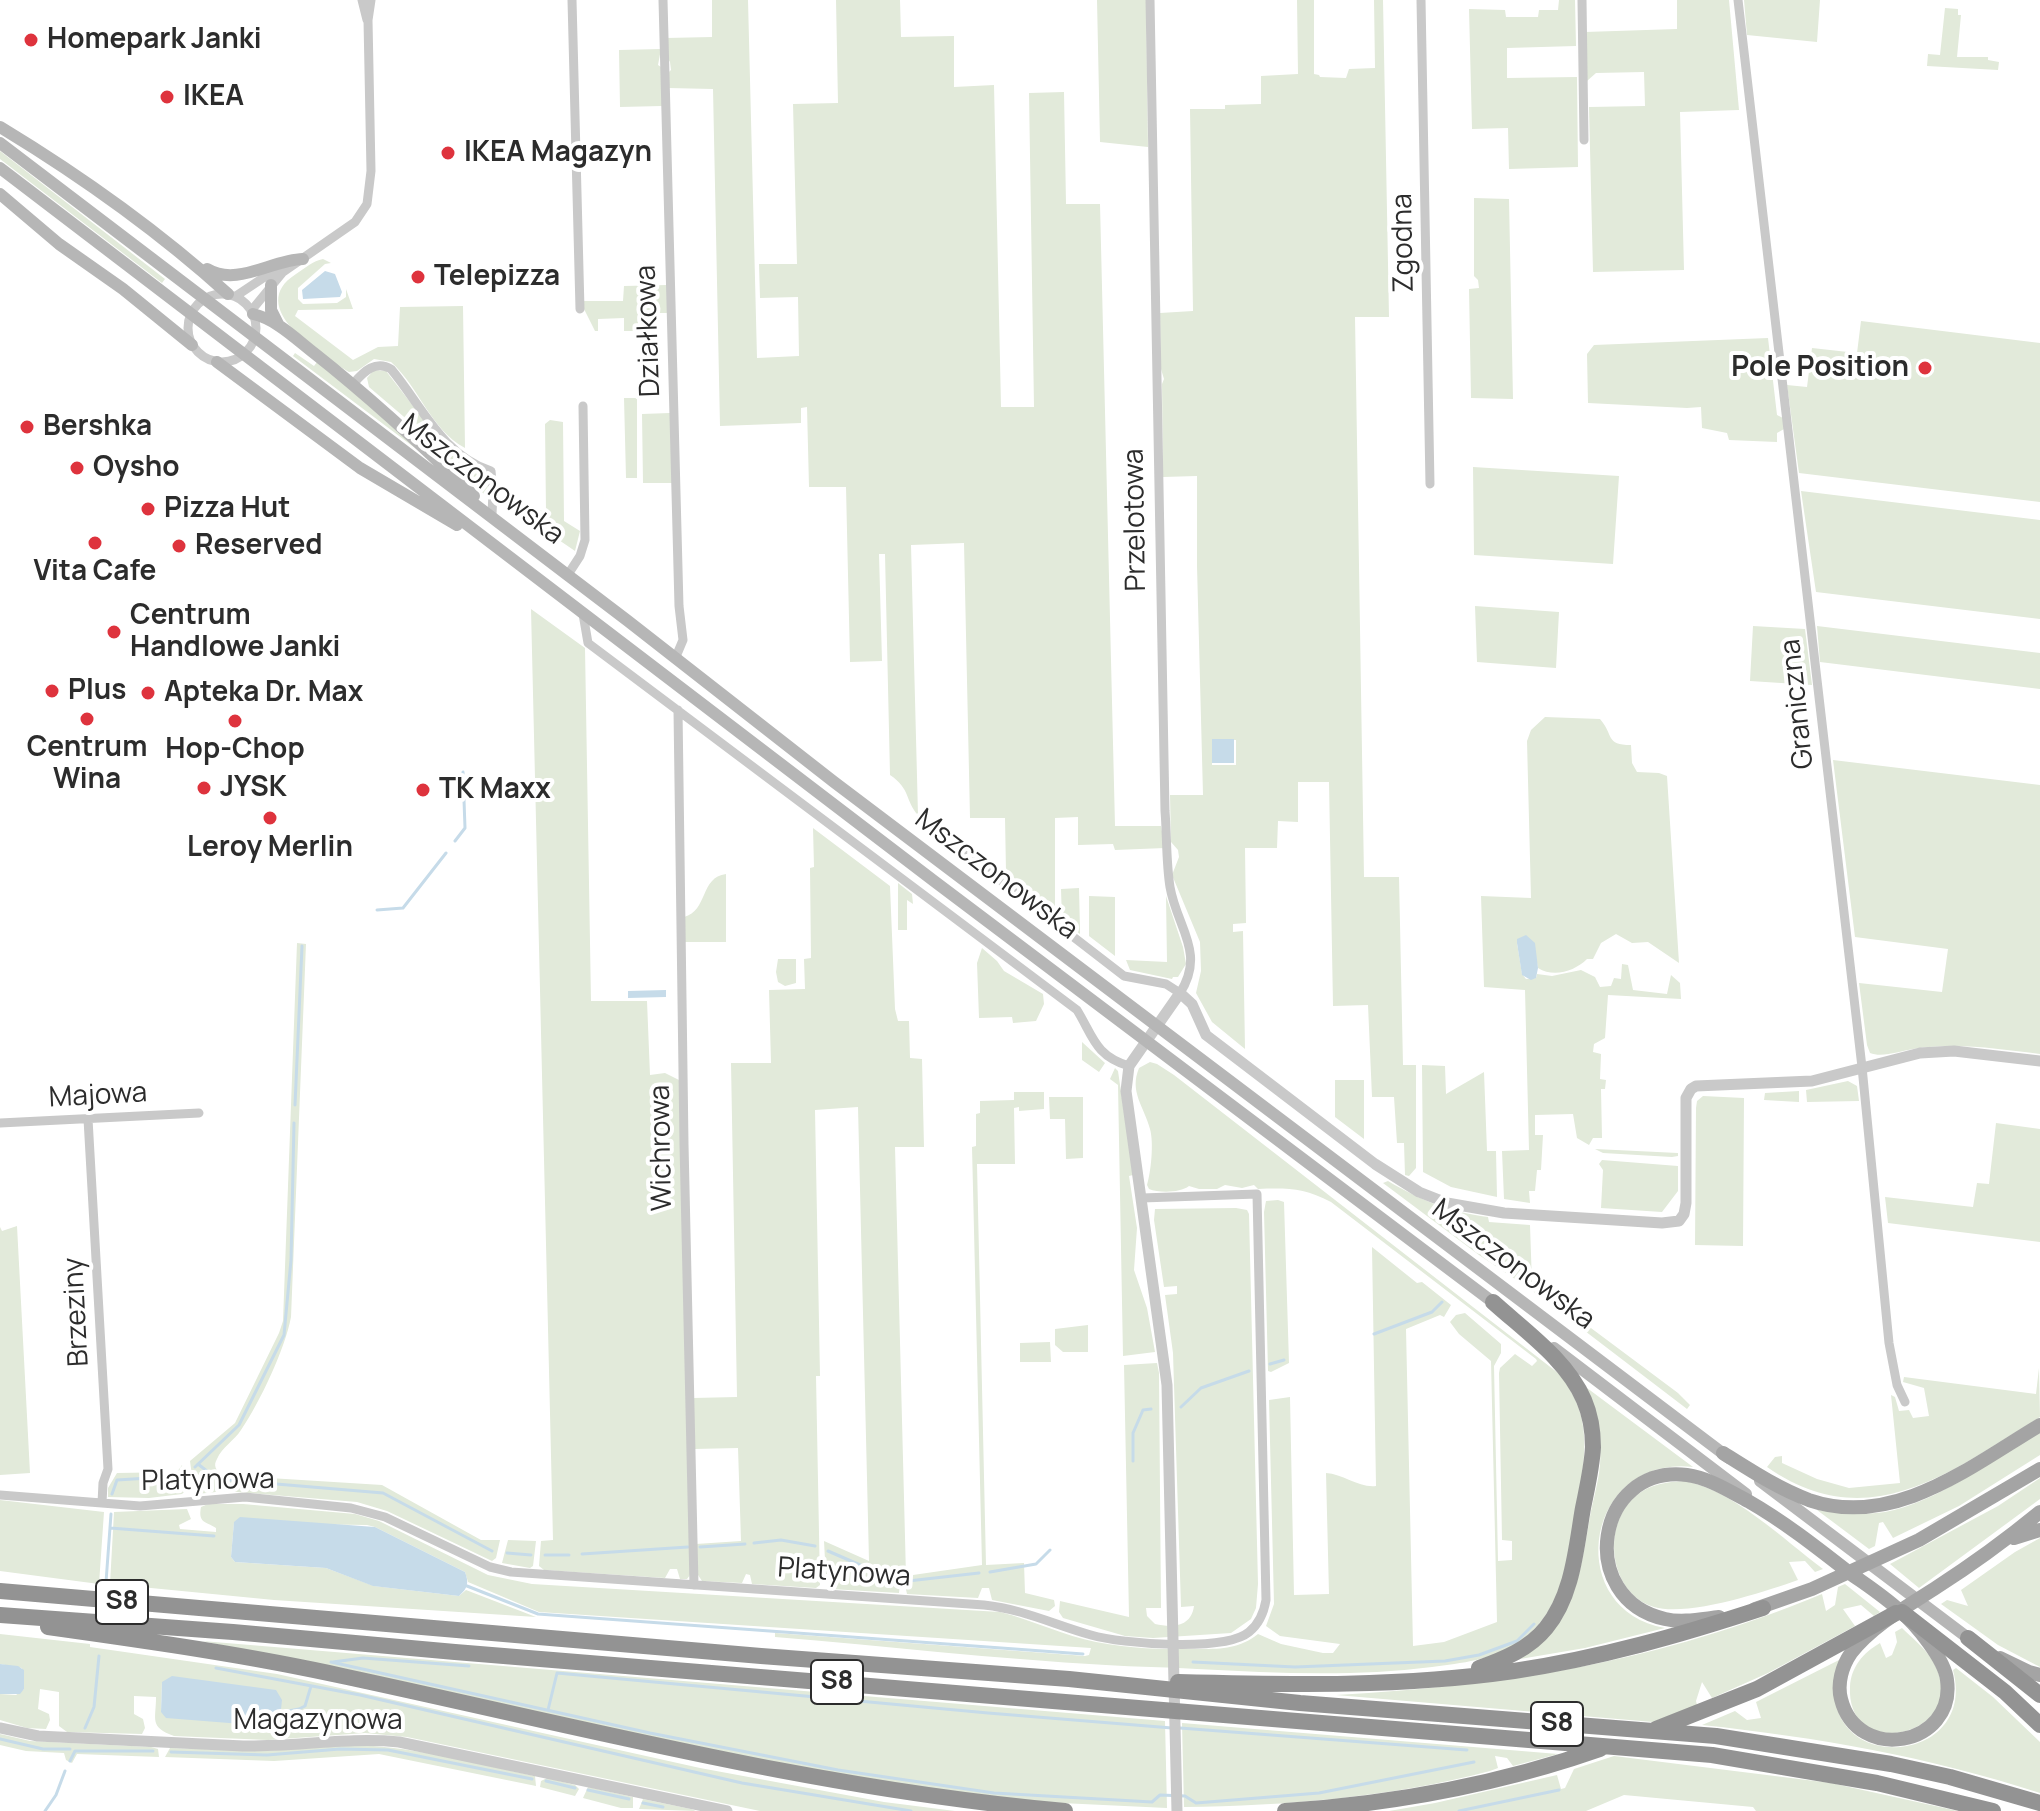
<!DOCTYPE html>
<meta charset="utf-8">
<style>
body{margin:0}
canvas{display:block;background:#fff}
</style>
<canvas width="2040" height="1811"></canvas>
<script>
const c = document.querySelector('canvas').getContext('2d');
c.lineJoin = 'round';
function fill(path, color) {
  c.fillStyle = color;
  c.fill(path, 'evenodd');
}
function strokePath(path, color, width, dash) {
  c.strokeStyle = color;
  c.lineWidth = width;
  c.lineCap = dash ? 'butt' : 'round';
  c.setLineDash(dash || []);
  c.stroke(path);
}
function drawText(font, color, halo, rows, align = 'center') {
  c.font = font + ' Manrope,sans-serif';
  c.lineWidth = 8;
  c.setLineDash([]);
  c.textBaseline = 'middle';
  c.strokeStyle = halo;
  c.fillStyle = color;
  for (const [text, x, y, turn = 0] of rows) {
    c.save();
    c.translate(x, y);
    c.rotate((+turn || 0) * Math.PI / 180);
    c.textAlign = isNaN(turn) ? turn : align;
    if (halo) c.strokeText(text, 0, 0);
    c.fillText(text, 0, 0);
    c.restore();
  }
}
const green = new Path2D(`
 M712 0H748L757 358 799 356 798 297 760 298 759 264H797L793 104 838 103 836 0H900L901 37 954 36V87L994 85 1001 407H1034L1029 93 1064 92 1066 204H1100L1115 826H1161L1165 848 1115 850 1113 844 1078 845V817L1055 818V910L1006 872 1005 818H970L964 543 911 545 918 815C905 801 911 789 890 775L885 554H879L882 661 850 662 846 487H809L807 407 801 408V423L720 426 713 89 668 88 667 74 671 70 670 62 667 57 666 38 712 37Z
 M1097 0H1146L1148 147 1100 142Z
 M1297 0H1314V74L1319 75 1320 77 1346 78 1349 69 1375 68 1374 0H1383L1389 317H1355L1364 877H1399L1403 1065H1416V1168L1409 1176 1405 1175 1404 1143H1397L1394 1097H1372L1368 1005 1333 1006 1329 782H1298V822L1278 821 1277 848H1245L1246 923 1233 924V932L1243 931 1245 1049 1212 1022 1196 993 1201 971 1200 942 1172 875 1179 857 1178 850 1171 842 1170 795H1203L1197 566V476L1163 477 1162 384 1164 379 1161 369 1160 313 1193 311 1190 109H1225V105L1261 104V76L1298 74ZM1212 739 1236 740V765H1212Z
 M1559 0H1575L1576 46 1507 48V78L1577 77 1578 167 1509 169 1508 128 1472 129 1469 9 1505 10 1506 17H1538L1539 10H1558Z
 M1677 0H1729L1739 110 1680 112 1684 270 1593 272 1589 107 1645 106 1644 72 1596 73 1587 81 1585 32 1677 29Z
 M1744 0H1820L1817 42 1747 35Z
 M1945 8 1958 9V15H1961L1957 57H1988V60L1999 62 1998 70 1927 66 1928 54 1940 55Z
 M661 49 658 65 661 67 662 106 620 107 619 50Z
 M0 151 165 279 162 283 0 159Z
 M1474 198 1509 199 1513 399 1471 398 1469 289 1479 288 1478 280 1474 276Z
 M323 259 331 263 325 264 298 288V299L303 304 337 303 346 297V289L353 309 298 310 295 316 353 360 378 347 398 346 400 307 463 306 465 448C430 429 420 388 391 362L374 359 357 371 349 372C320 354 244 307 296 274 305 268 313 261 323 259Z
 M667 285V313H638V327L633 331H624V318L598 319V331H595L584 309V301H623L624 286Z
 M1861 321 2040 343V502L1799 473 1787 385 1807 387 1812 348 1857 353Z
 M1768 338 1777 415 1783 418 1784 429 1777 433V442L1729 440 1727 433 1702 428 1701 407 1687 408 1588 403 1587 354 1594 345Z
 M295 353 314 366 317 362 392 420 415 448 293 356Z
 M374 370 386 371 441 442 466 466 481 472 489 486 485 495 410 422 369 387 367 378Z
 M624 398H637V478H626Z
 M670 413 672 483H643L642 414Z
 M550 420 563 422 564 521 580 531 575 551 531 521V508L546 512 545 424Z
 M1473 467 1619 476 1613 564 1474 555Z
 M1801 491 2040 520V619L1816 592Z
 M1475 606 1559 612 1556 668 1477 662Z
 M531 609 585 648 591 1001H647L650 1075 665 1073 681 1081 690 1575 687 1579H680L677 1569H670L665 1578 544 1570 539 1566 541 1541 553 1540Z
 M1753 626 1805 629 1812 685 1750 681Z
 M1817 626 2040 653V689L1820 662Z
 M1545 717 1600 719C1614 735 1605 745 1631 745L1632 763 1637 772 1659 773 1667 776 1679 963 1648 942 1632 943 1616 934 1601 943 1593 959H1587C1575 971 1554 978 1538 968L1536 957 1517 943 1522 974 1526 979 1536 978 1537 974 1552 976 1581 970 1595 977 1600 987 1611 986 1614 978 1621 979 1622 964 1628 965 1633 990 1667 994 1671 975 1680 983 1681 999 1608 995 1605 1038 1594 1044 1593 1052 1601 1054 1600 1079 1606 1080 1605 1089H1601L1602 1138H1593L1589 1145 1577 1138 1573 1114 1535 1115V1135H1543L1541 1170H1537L1535 1191H1529L1530 1203 1504 1199 1502 1151 1529 1150 1525 990 1484 987 1481 896 1531 898 1527 741 1531 730Z
 M1833 760 2040 785V1054C1998 1049 1956 1042 1913 1049 1900 1051 1882 1058 1870 1053L1867 1045 1859 983 1942 992 1948 949 1855 937Z
 M813 828 890 886 895 1009 898 1021H909L910 1058 922 1059 924 1147H895L906 1576 982 1565 972 1147 976 1146V1114L980 1113V1101L1014 1100V1092H1044V1109L1019 1111V1107L1014 1108 1015 1164H977L986 1565 1024 1563 1025 1593 1054 1600 1055 1606 1049 1611 992 1600 989 1588H982L978 1598 907 1594 905 1585 900 1584 899 1593 831 1589 829 1580 826 1579 824 1541 869 1561 858 1107 815 1110 820 1376H816L820 1585 816 1588 752 1584 750 1575 746 1574 742 1583 702 1581 698 1575 696 1544 741 1541 738 1448 694 1449 693 1398 737 1397 731 1063H771L769 990 805 989 804 959 811 958 810 868 814 867Z
 M726 874V942H684V917C708 911 700 877 726 874Z
 M898 883 912 894 913 904 907 900V930H898Z
 M1079 888 1080 930V934L1062 921 1061 889Z
 M1089 896 1115 897V956L1089 936Z
 M1166 896 1183 947 1186 964 1178 977H1173L1172 979 1130 970 1126 960 1167 962Z
 M297 943 306 944 291 1317C285 1349 260 1402 241 1430 234 1441 222 1447 217 1459 213 1466 216 1469 221 1475L382 1485 481 1540H500L496 1558 492 1561 387 1511 357 1502 225 1491 197 1494 194 1491 190 1461 235 1423 279 1333 283 1321Z
 M982 948 997 961 1004 971 1043 994 1044 1004 1036 1021 1013 1023 1012 1017 979 1018 977 963Z
 M778 959H796V983L785 986 778 982 776 972Z
 M1082 1042 1105 1063 1099 1072 1082 1060Z
 M1150 1062 1157 1064 1174 1075 1558 1373C1598 1420 1583 1465 1575 1521 1568 1567 1559 1615 1518 1643 1492 1660 1462 1663 1432 1667 1353 1677 1275 1673 1197 1669 1166 1667 1136 1667 1106 1665 996 1659 885 1646 775 1637V1633L1085 1656 1089 1655 1091 1648 539 1612 468 1582 465 1572 375 1527 367 1525 234 1523 231 1557 235 1562 326 1568 374 1586 459 1596 466 1590 536 1617 274 1600 110 1584 114 1512 187 1509 191 1519 179 1525 180 1529 216 1532V1528C205 1521 198 1523 201 1507L208 1504H243L355 1514 379 1521 488 1575 532 1584 1000 1612C1032 1620 1065 1636 1096 1642 1132 1649 1159 1649 1193 1649 1218 1649 1238 1650 1258 1634L1281 1644 1323 1653H1333L1340 1644 1280 1636 1266 1626 1274 1604 1269 1400 1290 1397 1294 1595 1329 1594 1326 1473C1343 1474 1359 1488 1376 1486L1372 1247 1417 1283 1422 1282 1451 1305 1444 1317 1440 1315 1406 1329 1413 1646 1444 1642 1497 1622 1491 1361 1459 1334 1450 1322 1456 1315 1465 1313 1501 1344V1353L1494 1366 1498 1561 1512 1560V1541L1502 1540 1499 1373 1500 1368 1515 1354 1532 1366 1537 1361 1536 1359 1331 1202C1304 1188 1288 1188 1258 1189L1254 1185 1242 1188 1225 1185 1217 1189H1199L1189 1186C1180 1193 1159 1193 1149 1189L1147 1185C1151 1172 1154 1143 1150 1129 1144 1106 1129 1092 1139 1068Z
 M1422 1065 1445 1066 1446 1094 1484 1072 1487 1151H1496L1497 1197 1451 1187 1423 1172Z
 M1115 1068 1118 1071 1133 1175 1129 1176 1137 1228 1134 1270 1147 1308 1155 1352 1123 1356 1118 1085 1110 1079Z
 M1335 1080H1364V1139L1335 1117Z
 M1848 1081 1857 1086 1859 1101 1807 1102 1806 1090Z
 M1799 1091V1102L1764 1100 1765 1093Z
 M1703 1096 1744 1098 1743 1246 1695 1245 1696 1108 1697 1101Z
 M1049 1097H1083V1158L1066 1159 1065 1119H1050Z
 M1996 1123 2040 1129V1242L1888 1223 1885 1197 1973 1207 1977 1183 1989 1184Z
 M1595 1149 1678 1153V1156L1672 1157 1603 1153Z
 M1602 1160 1678 1166V1191L1662 1212 1601 1208 1603 1170 1599 1164Z
 M1388 1181C1422 1201 1449 1212 1488 1217L1489 1222 1530 1225 1532 1284 1678 1393 1690 1405 1687 1409 1530 1289 1479 1255 1383 1183Z
 M1278 1200 1284 1202 1289 1363 1271 1372 1268 1371 1264 1212 1266 1201Z
 M1236 1208 1247 1210 1249 1214 1258 1584 1256 1608 1251 1619 1231 1633 1153 1638 1125 1636 1063 1618 1059 1612 1060 1601 1129 1617 1124 1365 1157 1363 1159 1373 1161 1608H1146L1147 1616 1155 1624C1173 1628 1191 1627 1194 1606L1181 1607 1173 1353 1165 1295 1177 1294V1286L1164 1287 1154 1220 1155 1209Z
 M17 1226 30 1473 0 1475V1227L2 1231Z
 M1088 1325V1352H1063L1055 1345V1329Z
 M1050 1342 1051 1362H1020V1343Z
 M2039 1368 2040 1417C1950 1472 1869 1538 1767 1467L1775 1457 1782 1456V1463L1817 1479 1849 1488 1900 1483 1891 1395 1895 1397 1899 1411 1909 1410 1913 1418 1929 1416 1924 1388 1903 1382 1904 1377 2036 1394Z
 M1583 1385 1693 1467C1584 1455 1562 1610 1665 1628L1585 1648 1520 1659C1577 1623 1580 1572 1591 1511 1595 1492 1602 1469 1600 1450 1597 1428 1589 1406 1583 1385Z
 M2040 1432V1455L1959 1506 1893 1538 1883 1522 1879 1523 1875 1546 1869 1549 1817 1510C1840 1513 1862 1515 1885 1512 1934 1504 1996 1458 2040 1432Z
 M182 1465 186 1490 182 1494 149 1498 108 1497V1488L117 1473 177 1472Z
 M2040 1478V1499L1919 1588 1890 1564 1998 1506Z
 M1684 1481C1732 1489 1784 1540 1823 1569L1815 1572 1805 1561 1789 1562 1798 1580C1764 1592 1688 1617 1654 1607 1608 1593 1601 1523 1637 1495 1651 1484 1667 1482 1684 1481Z
 M0 1500 104 1512 99 1584 0 1571Z
 M2040 1538V1667L1998 1645 1941 1604 1947 1600 1968 1606 1961 1590 2015 1552Z
 M508 1540 536 1541 533 1566 530 1568 502 1563Z
 M1845 1584 1880 1612 1874 1616 1861 1605 1843 1609 1855 1626 1768 1673 1712 1698 1702 1682 1696 1701 1697 1705 1653 1722 1336 1695C1512 1685 1658 1662 1822 1594L1826 1611 1835 1605 1838 1587Z
 M1902 1628C1912 1638 1925 1648 1932 1660 1977 1733 1846 1767 1850 1687 1851 1667 1863 1653 1880 1643L1886 1658 1892 1655 1897 1642 1895 1632Z
 M0 1634 90 1644V1647L277 1674 700 1768 884 1802 955 1811H760L407 1737 365 1733 268 1740 174 1736C149 1727 156 1720 156 1697L134 1696V1714L143 1719 145 1728 142 1734 67 1732 59 1726V1692L40 1689 38 1709 49 1714 50 1720 46 1729 27 1728 0 1720V1694L16 1695 24 1689 22 1668 0 1664ZM162 1682 283 1712 275 1724 161 1712Z
 M202 1641 1165 1721 1167 1808 1040 1802 953 1793 801 1769Z
 M1841 1659C1839 1670 1834 1685 1835 1696 1841 1775 1977 1760 1953 1670L1956 1668 1993 1697 2040 1742V1793C1930 1757 1816 1737 1702 1725L1735 1711 1747 1720 1761 1718 1756 1702Z
 M1182 1723 1558 1754 1513 1766 1507 1758 1495 1756 1498 1768 1490 1771C1391 1797 1286 1806 1184 1807Z
 M0 1734 30 1741 151 1747 158 1749 159 1757 77 1754 72 1763 66 1760 64 1753 26 1751 0 1745Z
 M346 1745C410 1745 473 1763 535 1776L536 1786 379 1754 274 1761 165 1757 170 1748 265 1751Z
 M1614 1756 1831 1783 1958 1811H1756L1753 1807 1624 1795 1586 1811H1389L1435 1803 1557 1775 1561 1789 1565 1788 1574 1769Z
 M547 1778 575 1785 579 1789 575 1796 540 1787 541 1781Z
 M588 1787 633 1797V1808H621L583 1798Z
 M643 1799 691 1809 696 1811 639 1809Z`);
const water = new Path2D(`
 M325 271 335 274 342 292 340 297 303 299 302 290Z
 M1212 739H1234V763H1212Z
 M1526 935 1535 943 1538 968 1536 978 1531 980 1522 975 1517 943V939Z
 M666 990V997L628 998V991Z
 M240 1517 375 1527 465 1572C469 1583 468 1588 459 1596L373 1586 326 1568 235 1562 231 1557 234 1522Z
 M0 1664 18 1666 24 1670V1689L20 1694H0Z
 M172 1676 276 1690 282 1700 280 1719 275 1724 267 1726 166 1718 161 1712 162 1682Z`);
const stream = new Path2D(`
 M455 841 465 828 463 772
 M377 910 403 908 446 853
 M295 1105 302 946
 M1374 1334 1432 1312 1442 1302
 M1270 1364 1284 1360
 M1181 1407 1201 1388 1249 1371
 M1133 1461V1433L1143 1410 1151 1409
 M198 1464 217 1479 383 1493 492 1551
 M195 1467 239 1425 284 1335 291 1260 294 1123
 M112 1494 117 1480 181 1476
 M110 1528 214 1536
 M754 1543 781 1540 815 1546
 M700 1547 745 1544
 M828 1551 897 1581
 M507 1553 531 1555
 M582 1554 688 1547
 M545 1555H569
 M990 1572 1036 1564 1050 1550
 M908 1581 979 1573
 M106 1582 111 1514
 M467 1586 538 1614 1083 1654
 M331 1662 650 1733 838 1770 994 1793 1152 1802 1160 1795 1185 1796 1196 1803 1319 1793 1474 1762
 M333 1662 363 1658 469 1666
 M1193 1662 1295 1667 1445 1661 1479 1655 1517 1641 1534 1624
 M216 1668 360 1695 742 1783 911 1811
 M548 1710 557 1673 988 1713 1172 1728
 M283 1712 299 1709 305 1706 311 1686
 M85 1728 94 1707 99 1656
 M1180 1728 1467 1750
 M0 1739 43 1749H70
 M171 1752 267 1755 340 1749 388 1750 532 1779
 M70 1761 75 1751H153
 M546 1781 575 1788
 M588 1790 629 1799
 M643 1803 663 1807
 M45 1811 56 1795 65 1771
 M1459 1811 1559 1790`);
const minor = new Path2D(`
 M362 0 367 20
 M572 0 580 309
 M663 0 679 606 683 640 675 659
 M1421 0 1430 484
 M1582 0 1584 140
 M1738 0 1862 1067 1889 1343 1897 1385 1905 1402
 M188 328a34 34 0 1 1 68 0a34 34 0 1 1-68 0Z
 M236 296 263 278 283 272
 M251 311 283 272 355 222 367 204 371 171 368 20 371 0
 M354 383C364 371 376 360 391 369 422 406 442 455 491 471L493 492 492 514
 M567 576 580 556 585 540 583 406
 M583 614 588 643 1077 1010C1093 1036 1095 1056 1129 1066
 M678 710 684 1144 694 1585
 M953 844 1124 976 1166 984 1180 993C1206 952 1177 928 1170 887 1166 862 1167 836 1165 811L1150 0
 M88 1119 108 1469 103 1483 102 1503
 M0 1123 199 1113
 M0 1495 140 1506 245 1497 351 1508 385 1517 490 1567 511 1572 984 1605C1023 1609 1055 1625 1091 1635 1122 1644 1225 1652 1249 1632 1259 1624 1264 1612 1266 1600L1257 1194 1142 1198`);
const tertiary = new Path2D(`
 M0 1728 38 1736 243 1746C295 1747 347 1737 399 1742L727 1811
 M1177 1811 1167 1385 1126 1091 1129 1066 1180 993 1192 1004 1206 1035 1375 1164 1419 1192 1447 1203 1504 1213 1662 1223 1679 1221 1684 1214 1686 1203V1098L1691 1089 1696 1086 1812 1081 1920 1053 1954 1051 2040 1061`);
const secondary = new Path2D(`
 M0 127C81 176 157 230 228 294
 M0 143 628 621 834 782 1729 1458
 M0 168 934 881 1498 1306
 M0 194 59 244 123 289 192 345
 M207 269C237 287 271 260 303 259
 M271 285V310L278 324
 M253 314C276 319 296 339 314 353 371 398 423 446 474 496
 M217 362 360 468 457 525
 M1554 1348 1746 1494
 M1760 1481 1968 1638`);
const primary = new Path2D(`
 M1723 1453C1750 1470 1779 1489 1809 1500 1894 1529 1971 1466 2040 1425
 M2014 1538 2040 1530
 M1755 1609 1812 1589 1919 1540 2040 1469
 M1719 1617C1701 1619 1682 1623 1665 1619 1575 1599 1595 1464 1687 1475 1709 1478 1729 1491 1748 1501 1783 1521 1815 1546 1847 1571 1865 1584 1884 1596 1900 1611 1916 1624 1945 1660 1947 1680 1956 1746 1857 1764 1841 1699 1837 1684 1842 1666 1851 1653 1873 1625 1908 1606 1937 1587 1973 1564 2007 1539 2040 1512
 M2000 1658 2029 1672 2040 1675`);
const motorway = new Path2D(`
 M0 1591 761 1656 1069 1679 1300 1703 1716 1736 1891 1764 1950 1777 2040 1803
 M1902 1612 2005 1692 2040 1725
 M0 1615 233 1632 455 1652 1712 1755 1877 1783 1993 1811
 M48 1627C148 1641 248 1655 347 1677 585 1728 821 1790 1065 1811
 M1968 1638 2040 1695
 M1479 1668C1504 1659 1529 1649 1546 1628 1573 1595 1576 1548 1583 1508 1587 1488 1592 1467 1593 1447 1593 1432 1590 1414 1584 1400 1567 1360 1525 1331 1493 1302
 M1178 1682C1291 1685 1403 1687 1514 1671 1600 1658 1681 1635 1763 1608
 M1656 1729 1757 1689 1896 1613
 M1285 1811C1391 1804 1500 1784 1600 1749`);
const markers = [
 [31,40,8,"#de333d"],
 [167,97,8,"#de333d"],
 [448,153,8,"#de333d"],
 [418,277,8,"#de333d"],
 [1925,368,8,"#de333d"],
 [27,427,8,"#de333d"],
 [77,468,8,"#de333d"],
 [148,509,8,"#de333d"],
 [95,543,8,"#de333d"],
 [179,546,8,"#de333d"],
 [114,632,8,"#de333d"],
 [52,691,8,"#de333d"],
 [148,693,8,"#de333d"],
 [87,719,8,"#de333d"],
 [235,721,8,"#de333d"],
 [204,788,8,"#de333d"],
 [423,790,8,"#de333d"],
 [270,818,8,"#de333d"]
];
const shields = [
 [122,1602,52],
 [837,1682,52],
 [1557,1724,52]
];
const shieldNames = [
 ["S8",122,1602],
 ["S8",837,1682],
 ["S8",1557,1724]
];
const poiNames = [
 ["Homepark Janki",47,40],
 ["IKEA",183,97],
 ["IKEA Magazyn",464,153],
 ["Telepizza",434,277],
 ["Pole Position",1909,368,"right"],
 ["Bershka",43,427],
 ["Oysho",93,468],
 ["Pizza Hut",164,509],
 ["Reserved",195,546],
 ["Vita Cafe",95,572,"center"],
 ["Centrum",130,616],
 ["Handlowe Janki",130,648],
 ["Plus",68,691],
 ["Apteka Dr. Max",164,693],
 ["Centrum",87,748,"center"],
 ["Wina",87,780,"center"],
 ["Hop-Chop",235,750,"center"],
 ["JYSK",220,788],
 ["TK Maxx",439,790],
 ["Leroy Merlin",270,848,"center"]
];
const streetNames = [
 ["Zgodna",1404,243,-91],
 ["Działkowa",649,331,-92],
 ["Mszczonowska",482,480,37],
 ["Przelotowa",1136,520,-91],
 ["Graniczna",1798,704,-96],
 ["Mszczonowska",996,875,37],
 ["Majowa",98,1096,-3],
 ["Wichrowa",662,1148,-91],
 ["Mszczonowska",1513,1265,37],
 ["Brzeziny",77,1312,-93],
 ["Platynowa",208,1481,-1],
 ["Platynowa",844,1573,4],
 ["Magazynowa",318,1721]
];
fill(green, '#e2eada');
fill(water, '#c6dbe9');
strokePath(stream, '#c6dbe9', 3);
strokePath(minor, '#c9c9c9', 9);
strokePath(tertiary, '#c9c9c9', 11);
strokePath(secondary, '#b6b6b6', 12);
strokePath(primary, '#a4a4a4', 14);
strokePath(motorway, '#939393', 16);
for (const [x, y, r, color] of markers) {
  const dot = new Path2D();
  dot.arc(x, y, r, 0, 2 * Math.PI);
  c.fillStyle = color;
  c.fill(dot);
  strokePath(dot, '#fff', 3);
}
for (const [x, y, w] of shields) {
  const box = new Path2D();
  box.roundRect(x - w / 2, y - 22, w, 44, 6);
  c.fillStyle = '#fff';
  c.fill(box);
  strokePath(box, '#2c2c2c', 2);
}
drawText('bold 26px', '#2c2c2c', null, shieldNames);
drawText('bold 28px', '#2c2c2c', '#fff', poiNames, 'left');
drawText('28px', '#2c2c2c', '#fff', streetNames);
</script>
